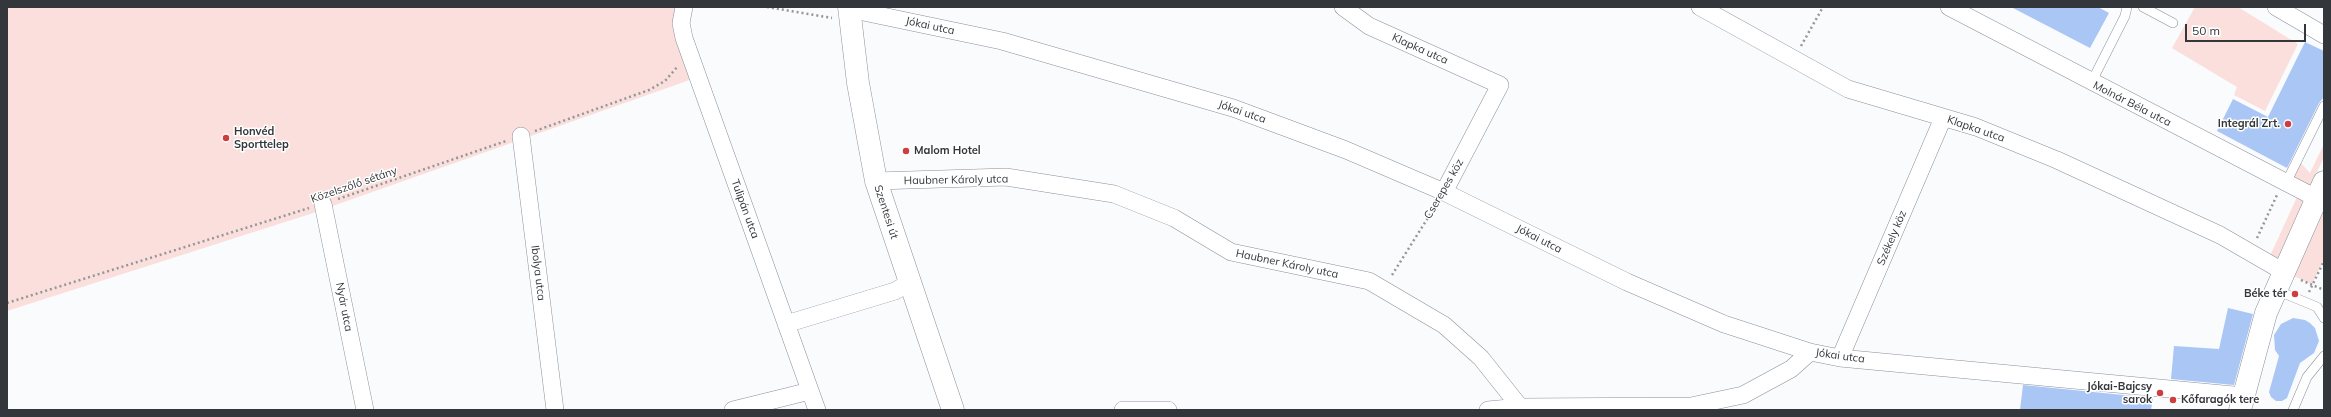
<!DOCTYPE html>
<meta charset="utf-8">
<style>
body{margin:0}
#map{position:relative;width:2331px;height:417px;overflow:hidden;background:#f9fbfd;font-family:Mulish,sans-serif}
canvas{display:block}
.frame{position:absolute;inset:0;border:8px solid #33363a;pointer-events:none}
.scale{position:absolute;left:2185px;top:24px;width:121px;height:18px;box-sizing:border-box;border:2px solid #33363a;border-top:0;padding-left:5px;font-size:12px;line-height:14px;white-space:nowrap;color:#33363a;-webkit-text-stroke:3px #fff;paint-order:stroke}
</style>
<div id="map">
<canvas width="2331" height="417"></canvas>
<div class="frame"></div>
<div class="scale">50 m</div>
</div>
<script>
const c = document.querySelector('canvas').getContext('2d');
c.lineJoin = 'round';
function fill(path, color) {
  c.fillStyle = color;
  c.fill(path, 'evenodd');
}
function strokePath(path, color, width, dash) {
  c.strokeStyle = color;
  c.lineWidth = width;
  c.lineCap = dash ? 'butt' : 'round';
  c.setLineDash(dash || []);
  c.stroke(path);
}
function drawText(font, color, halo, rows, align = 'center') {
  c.font = font + ' Mulish,sans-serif';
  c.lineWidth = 3;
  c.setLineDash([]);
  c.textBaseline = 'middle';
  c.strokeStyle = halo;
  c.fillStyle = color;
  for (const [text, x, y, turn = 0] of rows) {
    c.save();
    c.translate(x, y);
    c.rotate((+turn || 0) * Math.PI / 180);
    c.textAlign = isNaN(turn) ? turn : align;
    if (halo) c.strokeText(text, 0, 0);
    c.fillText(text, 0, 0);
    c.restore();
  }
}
const green = new Path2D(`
 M7 7H688L685 24 701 76 310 214 7 311Z
 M2195 7H2238L2298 44 2265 111 2234 95 2237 87 2172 48Z
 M2324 144V157L2315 176 2324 180V260L2312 284 2284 272 2270 256 2297 197 2283 190 2298 160 2310 173Z`);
const building = new Path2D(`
 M2011 7H2098L2109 13 2090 48Z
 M2305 42 2324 51V97L2319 103 2287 168 2217 131 2233 99 2268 117Z
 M2228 308 2253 314 2234 385 2171 379 2174 346 2219 349Z
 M2293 318 2305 320 2310 323 2315 328 2319 341 2314 353 2300 363 2287 398 2282 401H2276L2271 397 2269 392 2279 356 2275 350 2274 335 2281 324Z
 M2023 385 2153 398 2151 410H2020Z`);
const path = new Path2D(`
 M767 7 832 18
 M1801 46 1823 7
 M535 131 649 90 665 81 678 66
 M338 199 506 141
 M2257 238 2277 195
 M1392 275 1436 205
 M2301 280 2324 290
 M2309 292 2324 261
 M7 303 309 208`);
const lane = new Path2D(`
 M2143 7 2173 23
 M2091 83 2125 16 2127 7
 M2286 183 2324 106
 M2276 290 2317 307 2324 318
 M2293 410 2307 377 2324 356`);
const street = new Path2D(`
 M684 7 681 23 684 38 817 410
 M1343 7 1369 26 1500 85 1444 192
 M1700 7 1848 89 1976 127 2057 160 2220 235 2284 272
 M1949 7 2316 198
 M2276 7 2324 35
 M849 9 1002 41 1233 108 1346 150 1444 192 1627 282 1724 324 1810 352 1840 358 2244 396
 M521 136 555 410
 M876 181 1006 177 1114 194 1174 218 1231 252 1369 281 1444 325 1481 358 1520 407
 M323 204 365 410
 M786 324 895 291 909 283
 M1840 358 1943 118
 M733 410 810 391
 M1123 410H1168
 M1488 410 1520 407 1691 406 1743 395 1791 369 1810 352`);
const secondary = new Path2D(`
 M849 7 858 83 876 181 953 410
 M2240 410 2266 313 2324 182`);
const markers = [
 [2288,124,4,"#cd3e40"],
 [226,138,4,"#cd3e40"],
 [906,151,4,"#cd3e40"],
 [2295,294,4,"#cd3e40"],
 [2160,393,4,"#cd3e40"],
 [2173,400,4,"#cd3e40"]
];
const streetNames = [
 ["Jókai utca",930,26,12],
 ["Klapka utca",1420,49,24],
 ["Molnár Béla utca",2132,104,27],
 ["Jókai utca",1242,112,19],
 ["Klapka utca",1976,129,19],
 ["Haubner Károly utca",956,180,-1],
 ["Közelszőlő sétány",354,185,-19],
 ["Cserepes köz",1444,189,-60],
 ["Tulipán utca",745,209,70],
 ["Szentesi út",886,212,72],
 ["Székely köz",1892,238,-67],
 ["Jókai utca",1539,239,27],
 ["Haubner Károly utca",1287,264,12],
 ["Ibolya utca",538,273,83],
 ["Nyár utca",344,307,79],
 ["Jókai utca",1840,356,8]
];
const poiNames = [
 ["Integrál Zrt.",2280,124],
 ["Honvéd",234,132,"left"],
 ["Sporttelep",234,145,"left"],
 ["Malom Hotel",914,151,"left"],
 ["Béke tér",2287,294],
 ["Jókai-Bajcsy",2152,387],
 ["sarok",2152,400],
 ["Kőfaragók tere",2181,400,"left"]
];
fill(green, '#fadfdc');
fill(building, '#aac6f5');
strokePath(lane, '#8a919c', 10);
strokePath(street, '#8a919c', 18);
strokePath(secondary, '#8a919c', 23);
strokePath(path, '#949699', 2.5, [2, 3]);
strokePath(lane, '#fff', 9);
strokePath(street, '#fff', 17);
strokePath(secondary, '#fff', 22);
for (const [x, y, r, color] of markers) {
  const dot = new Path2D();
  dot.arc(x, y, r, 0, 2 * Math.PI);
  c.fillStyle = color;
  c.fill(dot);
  strokePath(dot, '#fff', 1.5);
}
drawText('11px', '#33363a', '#fff', streetNames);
drawText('bold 11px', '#33363a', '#fff', poiNames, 'right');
</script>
